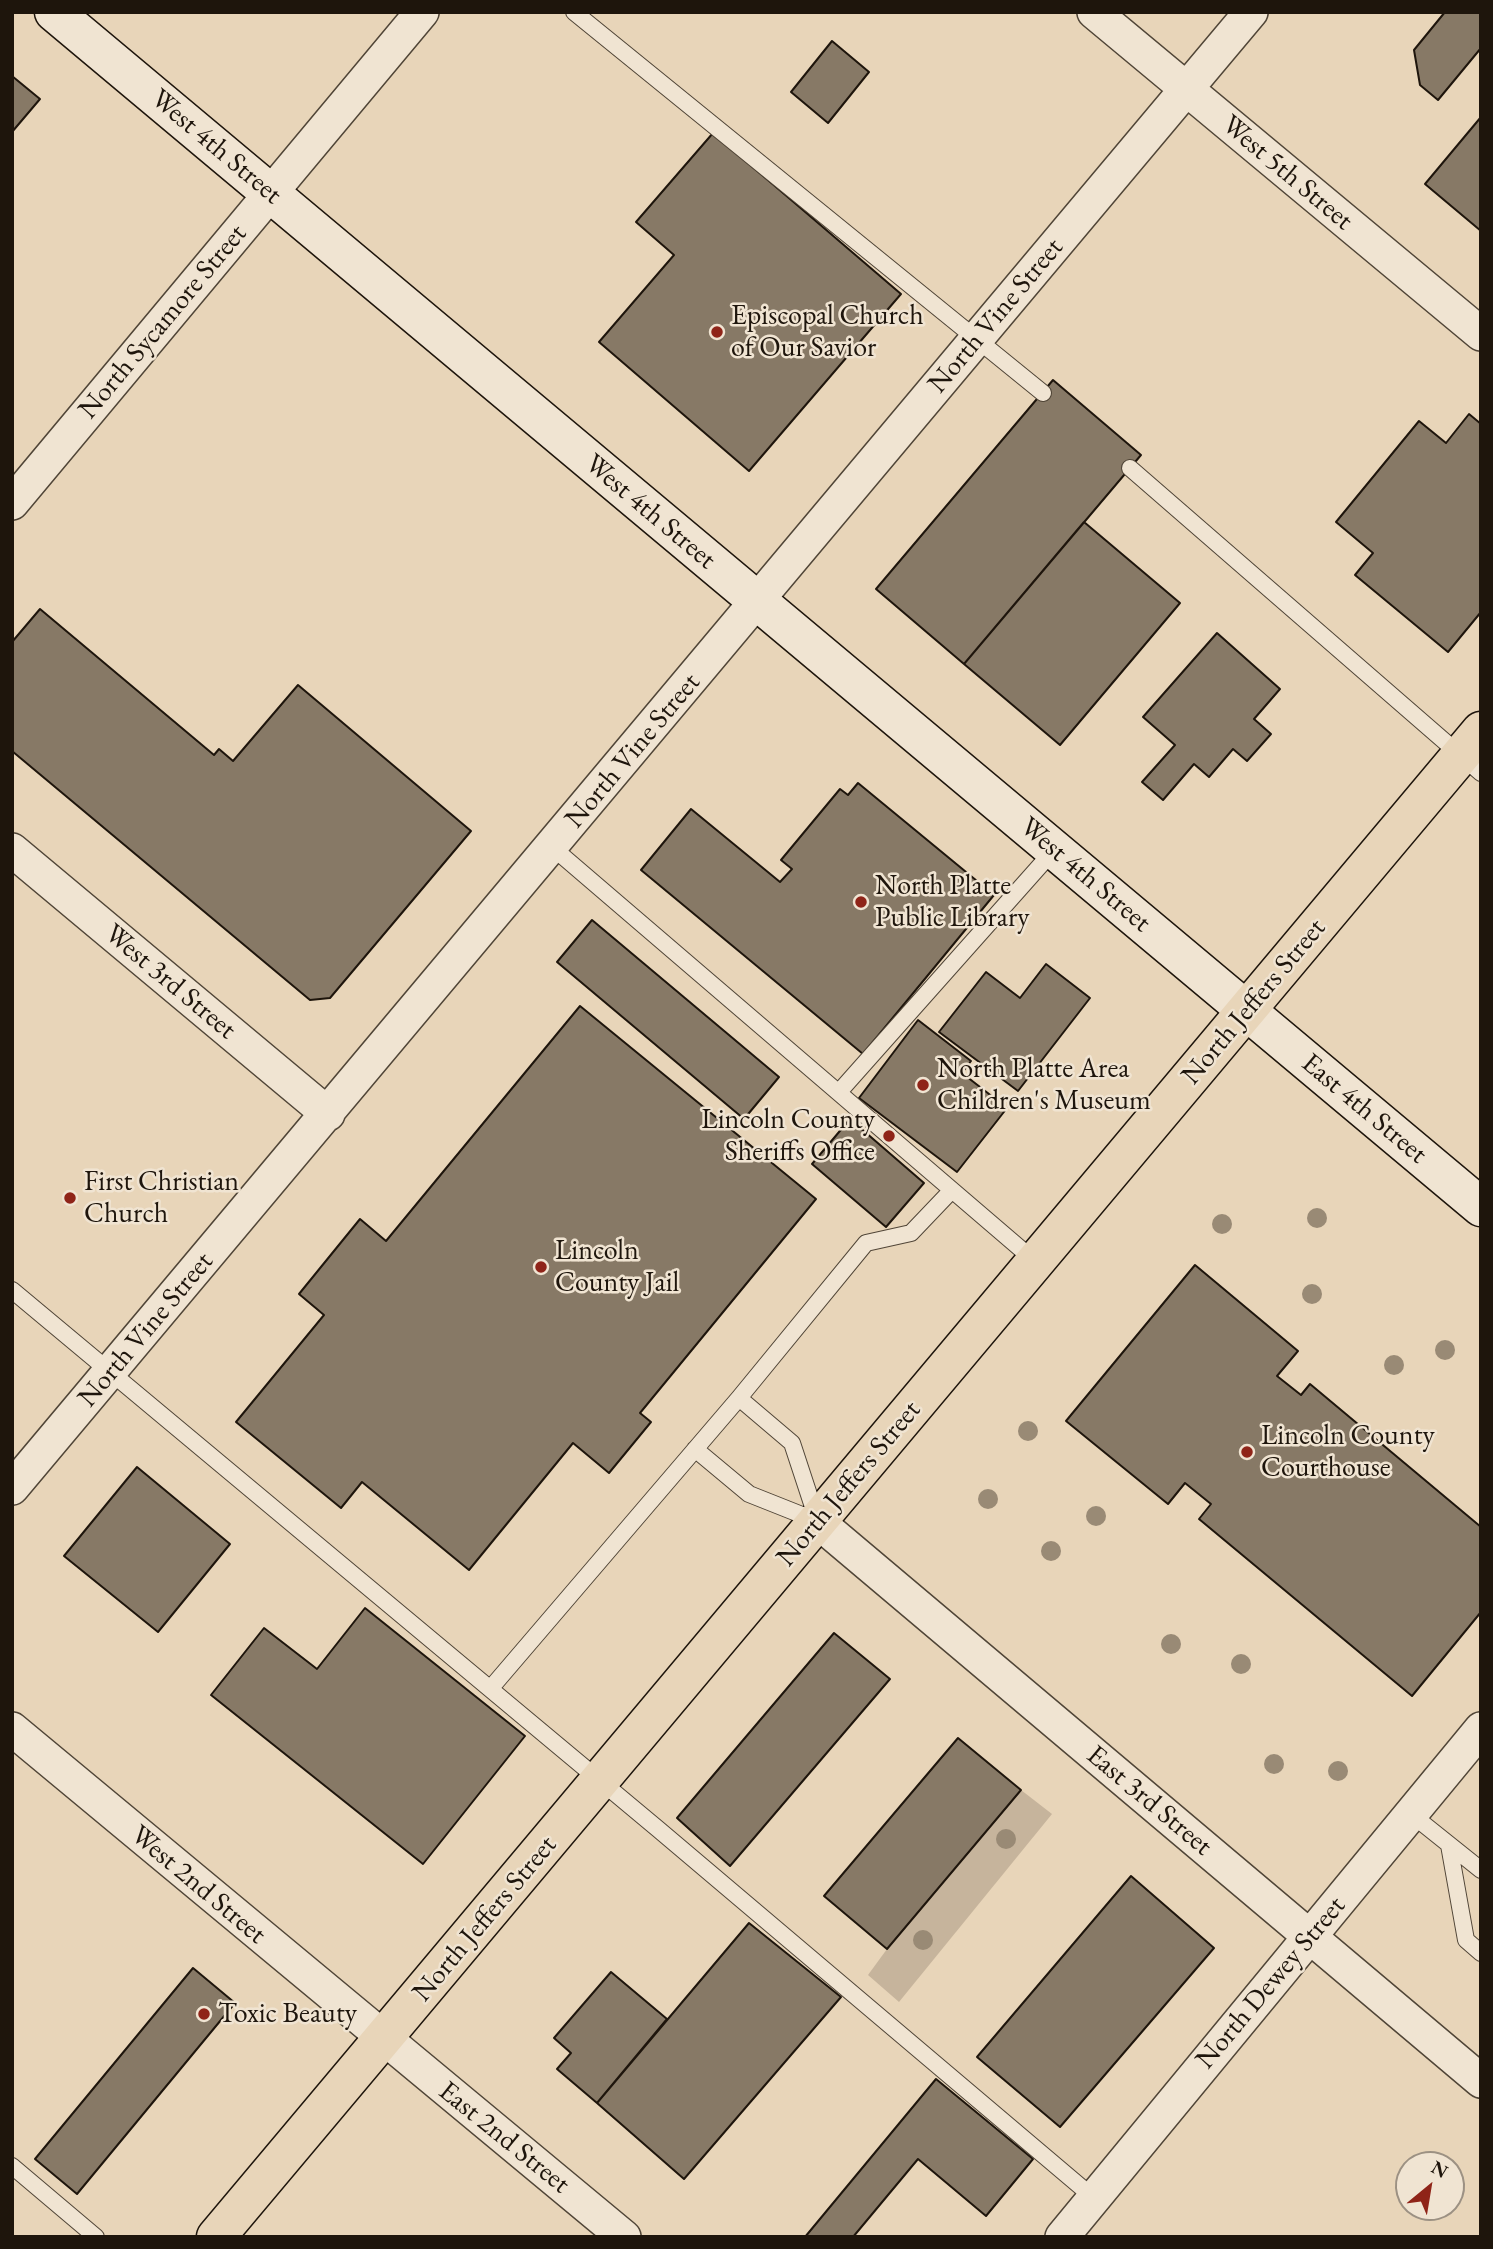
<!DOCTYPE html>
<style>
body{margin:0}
#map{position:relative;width:1493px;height:2249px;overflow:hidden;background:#e8d5b9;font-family:"EB Garamond",serif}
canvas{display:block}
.frame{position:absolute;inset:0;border:14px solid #1e150c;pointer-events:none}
.north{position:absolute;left:1395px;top:2151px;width:70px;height:70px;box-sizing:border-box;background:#f0e4d2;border:2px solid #9c9183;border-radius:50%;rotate:30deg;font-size:19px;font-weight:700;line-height:28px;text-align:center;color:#1e150c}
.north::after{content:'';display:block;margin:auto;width:24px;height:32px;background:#8f2418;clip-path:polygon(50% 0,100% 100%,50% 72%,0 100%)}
</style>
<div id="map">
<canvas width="1493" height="2249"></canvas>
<div class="frame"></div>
<div class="north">N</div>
</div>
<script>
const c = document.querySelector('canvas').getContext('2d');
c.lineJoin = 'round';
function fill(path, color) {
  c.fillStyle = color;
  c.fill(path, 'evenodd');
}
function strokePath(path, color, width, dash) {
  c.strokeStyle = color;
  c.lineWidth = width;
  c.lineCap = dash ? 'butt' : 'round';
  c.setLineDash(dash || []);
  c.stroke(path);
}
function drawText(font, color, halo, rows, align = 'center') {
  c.font = font + ' "EB Garamond",serif';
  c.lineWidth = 5;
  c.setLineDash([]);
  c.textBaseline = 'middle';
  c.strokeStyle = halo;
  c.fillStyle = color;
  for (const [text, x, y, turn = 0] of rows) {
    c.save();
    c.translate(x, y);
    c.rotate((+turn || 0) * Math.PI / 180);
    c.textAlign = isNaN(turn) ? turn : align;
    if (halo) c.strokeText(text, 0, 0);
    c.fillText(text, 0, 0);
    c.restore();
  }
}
const green = new Path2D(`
 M1021 1790 1052 1814 899 2002 868 1975 887 1949Z`);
const building = new Path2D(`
 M1445 12H1481V48L1438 100 1420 85 1414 50Z
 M832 41 869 72 828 123 791 92Z
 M12 76 40 99 12 132Z
 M1481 117V231L1425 184Z
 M713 133 901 294 749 471 599 342 674 255 636 222Z
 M1053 380 1141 455 964 664 876 589Z
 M1469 414 1481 424V612L1448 652 1355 575 1373 553 1336 522 1419 421 1446 443Z
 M1084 522 1180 603 1060 745 964 664Z
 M40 609 214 755 219 749 233 761 298 685 471 831 330 998 310 1000 12 751V642Z
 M1217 633 1280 689 1254 719 1271 734 1247 761 1233 749 1209 777 1194 764 1163 800 1142 782 1175 745 1143 717Z
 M858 783 994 895 863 1054 641 870 691 809 780 882 792 869 781 860 840 789 848 795Z
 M592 920 779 1077 744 1119 557 962Z
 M1046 964 1090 998 1018 1091 939 1032 986 972 1020 998Z
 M580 1006 816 1199 640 1413 651 1422 609 1473 573 1443 469 1570 362 1482 341 1508 236 1422 324 1315 299 1294 360 1219 386 1241Z
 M918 1020 971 1061 962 1073 1007 1108 957 1172 859 1098Z
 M850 1119 924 1183 886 1227 812 1164Z
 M1195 1265 1298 1351 1277 1376 1301 1395 1310 1384 1481 1527V1612L1412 1696 1199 1519 1211 1504 1185 1483 1168 1504 1066 1421Z
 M137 1467 230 1544 158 1632 64 1556Z
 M365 1608 525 1736 423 1864 211 1695 264 1628 317 1669Z
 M834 1633 890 1679 730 1866 677 1818Z
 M958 1738 1021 1790 887 1949 824 1896Z
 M1131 1876 1214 1948 1060 2127 977 2057Z
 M749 1923 841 1997 684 2179 597 2103Z
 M193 1968 235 2003 77 2194 35 2159Z
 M611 1972 667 2019 597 2103 557 2069 571 2053 554 2038Z
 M936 2079 1033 2159 986 2216 918 2159 853 2237H805Z`);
const lane = new Path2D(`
 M574 12 1043 393
 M1130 468 1481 773
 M552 847 1036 1262
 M839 1092 1054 850
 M12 1290 658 1829 1094 2198
 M739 1398 792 1443 817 1519
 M695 1449 749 1494 817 1521
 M490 1689 739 1398 866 1243 911 1233 952 1190
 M1411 1814 1481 1870
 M1449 1845 1466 1940 1481 1953
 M12 2166 96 2237`);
const street = new Path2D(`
 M1094 12 1481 334
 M12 503 422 12
 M12 850 328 1114
 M12 1488 1251 12
 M817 1521 1481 2081
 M12 1729 624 2237
 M1062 2237 1481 1729`);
const secondary = new Path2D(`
 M54 12 1481 1207`);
const highway = new Path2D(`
 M216 2237 1481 731`);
const trees = [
 [1317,1218],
 [1222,1224],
 [1312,1294],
 [1445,1350],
 [1394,1365],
 [1028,1431],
 [988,1499],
 [1096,1516],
 [1051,1551],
 [1171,1644],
 [1241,1664],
 [1274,1764],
 [1338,1771],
 [1006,1839],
 [923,1940]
];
const markers = [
 [717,332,7,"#8f2418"],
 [861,902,7,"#8f2418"],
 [923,1085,7,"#8f2418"],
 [889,1136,7,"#8f2418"],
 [70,1198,7,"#8f2418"],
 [541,1267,7,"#8f2418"],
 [1247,1452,7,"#8f2418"],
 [204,2014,7,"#8f2418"]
];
const streetNames = [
 ["West 4th Street",216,147,40],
 ["West 5th Street",1287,173,40],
 ["North Vine Street",996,316,-50],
 ["North Sycamore Street",163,322,-50],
 ["West 4th Street",650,512,40],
 ["North Vine Street",633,751,-50],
 ["West 4th Street",1085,875,40],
 ["West 3rd Street",170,982,40],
 ["North Jeffers Street",1254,1002,-50],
 ["East 4th Street",1364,1109,40],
 ["North Vine Street",146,1330,-50],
 ["North Jeffers Street",849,1484,-50],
 ["East 3rd Street",1149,1801,40],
 ["West 2nd Street",198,1885,40],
 ["North Jeffers Street",485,1919,-50],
 ["North Dewey Street",1271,1983,-50],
 ["East 2nd Street",504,2138,39]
];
const poiNames = [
 ["Episcopal Church",731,316],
 ["of Our Savior",731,348],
 ["North Platte",875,886],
 ["Public Library",875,918],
 ["North Platte Area",937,1069],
 ["Children's Museum",937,1101],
 ["Lincoln County",875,1120,"right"],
 ["Sheriffs Office",875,1152,"right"],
 ["First Christian",84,1182],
 ["Church",84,1214],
 ["Lincoln",555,1251],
 ["County Jail",555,1283],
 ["Lincoln County",1261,1436],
 ["Courthouse",1261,1468],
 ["Toxic Beauty",218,2014]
];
fill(green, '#c6b49c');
fill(building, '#877966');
strokePath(building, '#1e150c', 2);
strokePath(lane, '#504537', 18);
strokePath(street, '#504537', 36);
strokePath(secondary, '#1e150c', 41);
strokePath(highway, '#1e150c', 41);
strokePath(lane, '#f0e4d2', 16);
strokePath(street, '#f0e4d2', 33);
strokePath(secondary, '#f0e4d2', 38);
strokePath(highway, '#e8d5b9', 38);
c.fillStyle = '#998a75';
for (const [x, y] of trees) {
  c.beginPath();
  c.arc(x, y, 10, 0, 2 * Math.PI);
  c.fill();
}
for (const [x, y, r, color] of markers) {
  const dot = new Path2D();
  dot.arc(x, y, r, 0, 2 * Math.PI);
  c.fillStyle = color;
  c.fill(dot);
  strokePath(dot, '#f0e4d2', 2.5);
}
drawText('28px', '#1e150c', '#f0e4d2', streetNames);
drawText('28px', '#1e150c', '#f0e4d2', poiNames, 'left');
</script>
